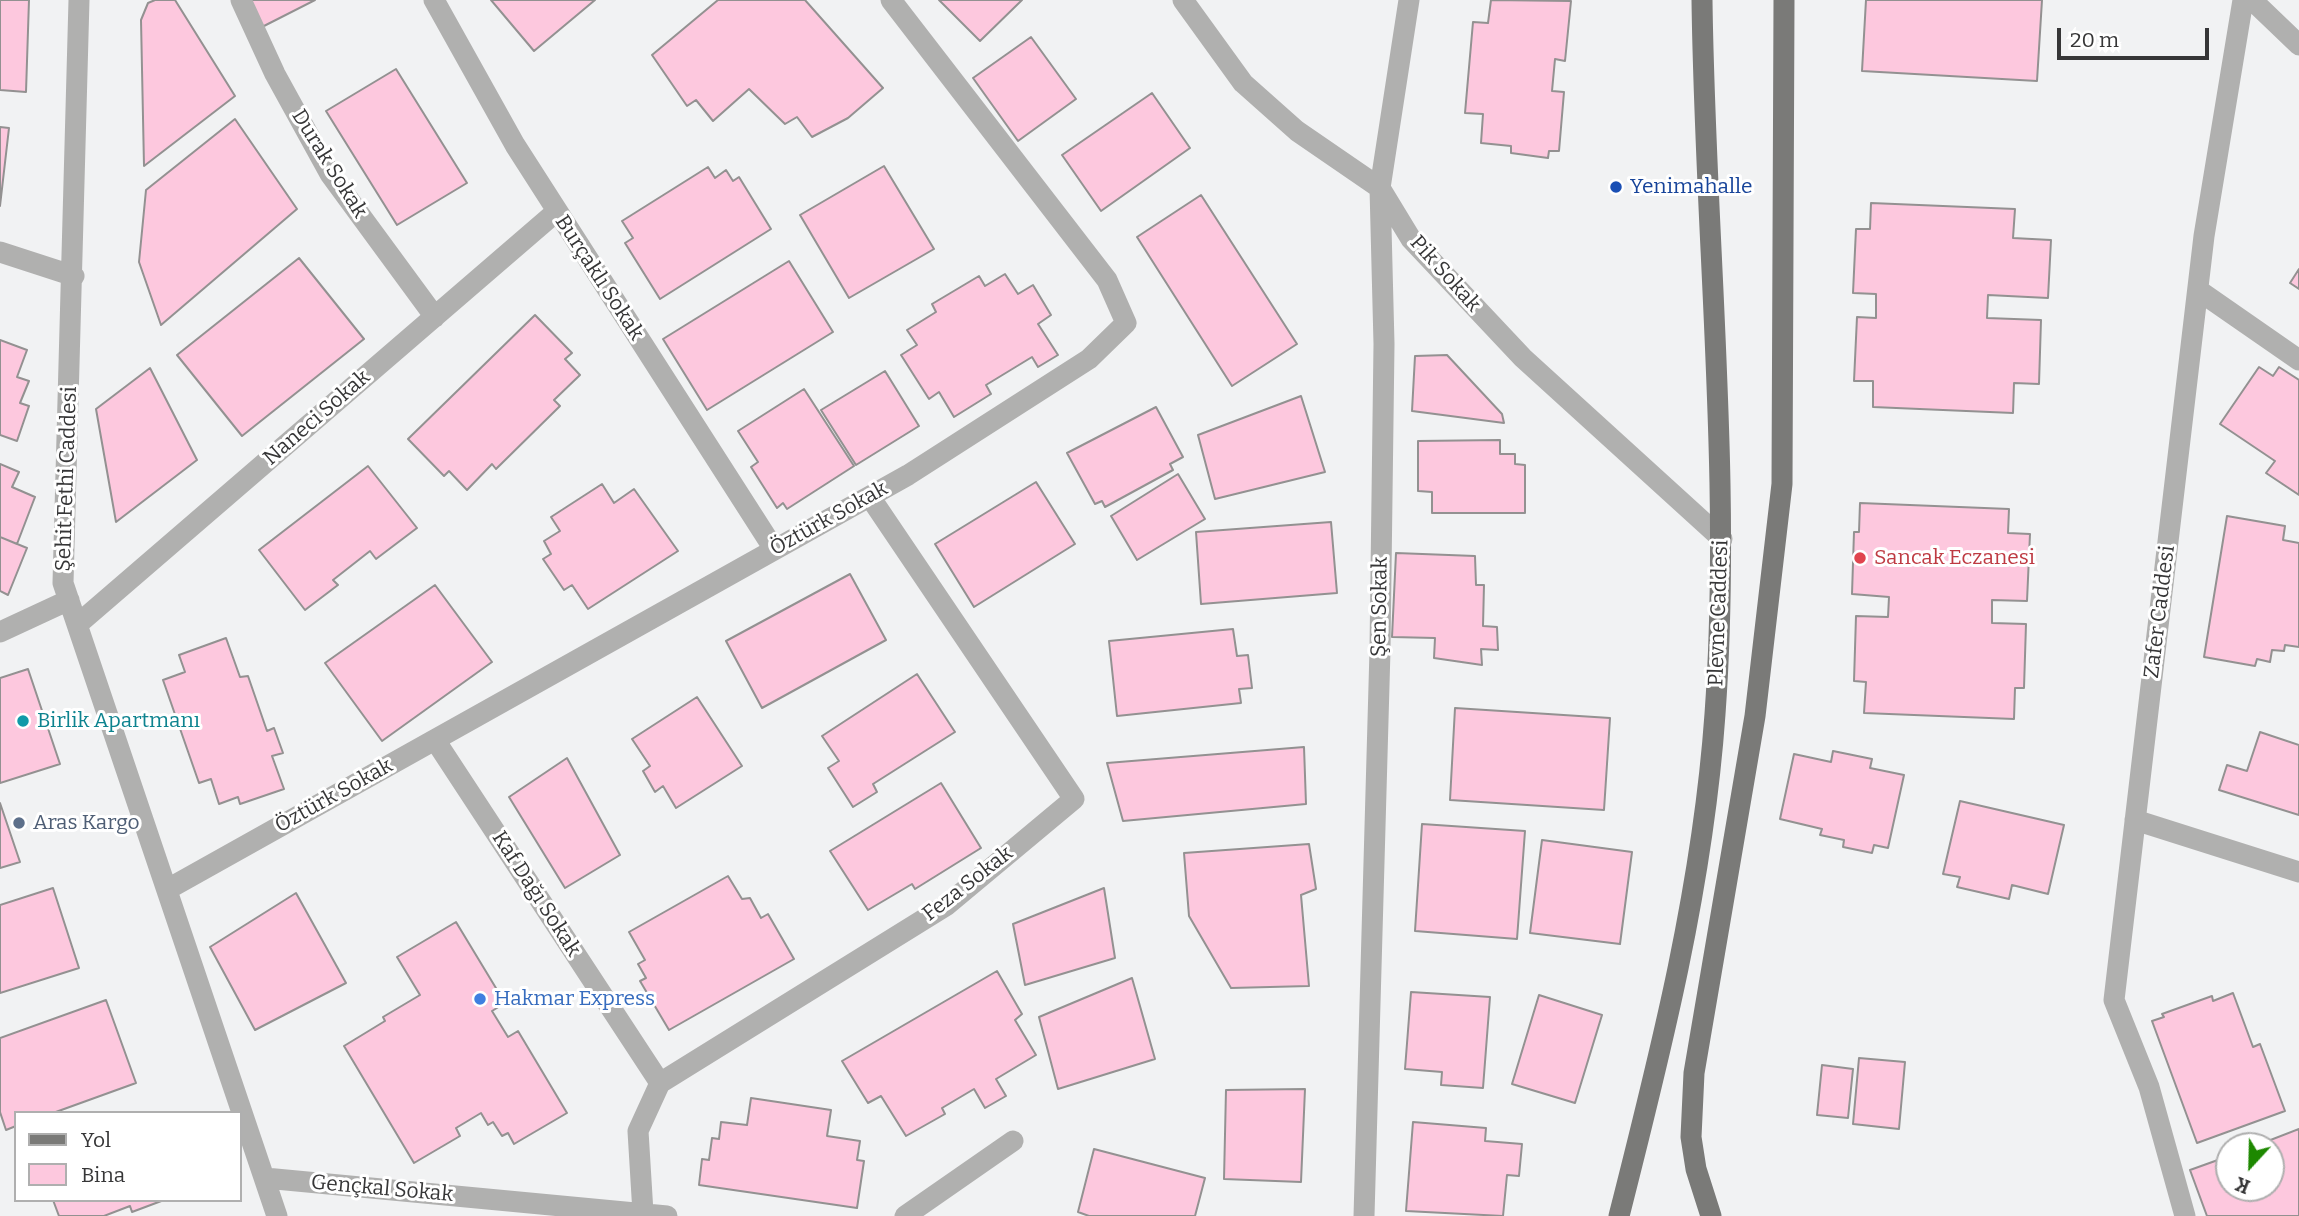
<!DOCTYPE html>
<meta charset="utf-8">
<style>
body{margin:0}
#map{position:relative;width:2299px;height:1216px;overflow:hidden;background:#f1f2f3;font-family:Bitter,serif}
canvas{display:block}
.legend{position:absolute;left:14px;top:1111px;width:228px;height:91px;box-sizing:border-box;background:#fff;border:2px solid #afafaf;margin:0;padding:9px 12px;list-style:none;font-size:21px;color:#363637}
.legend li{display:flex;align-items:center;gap:14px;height:35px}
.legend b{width:35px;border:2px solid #afafaf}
.north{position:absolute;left:2215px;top:1132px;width:70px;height:70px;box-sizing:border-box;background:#fff;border:2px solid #afafaf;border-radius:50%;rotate:202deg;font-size:19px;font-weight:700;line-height:28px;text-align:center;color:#363637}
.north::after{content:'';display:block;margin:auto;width:24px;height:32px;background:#1d8800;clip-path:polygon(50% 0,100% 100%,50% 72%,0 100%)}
.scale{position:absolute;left:2057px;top:28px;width:152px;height:32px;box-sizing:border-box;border:4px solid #363637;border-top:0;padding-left:9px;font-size:21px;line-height:24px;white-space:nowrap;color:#363637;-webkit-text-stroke:5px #fff;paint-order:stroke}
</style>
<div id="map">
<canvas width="2299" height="1216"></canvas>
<ul class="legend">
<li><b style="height:9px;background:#7a7a78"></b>Yol</li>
<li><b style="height:19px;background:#fdc8de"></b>Bina</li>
</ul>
<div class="north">K</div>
<div class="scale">20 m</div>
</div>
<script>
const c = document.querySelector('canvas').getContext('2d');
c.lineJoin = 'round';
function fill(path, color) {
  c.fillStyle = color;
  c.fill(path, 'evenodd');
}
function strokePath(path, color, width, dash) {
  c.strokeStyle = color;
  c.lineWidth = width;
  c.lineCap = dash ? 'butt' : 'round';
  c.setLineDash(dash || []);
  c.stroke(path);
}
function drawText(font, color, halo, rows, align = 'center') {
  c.font = font + ' Bitter,serif';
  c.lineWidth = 6;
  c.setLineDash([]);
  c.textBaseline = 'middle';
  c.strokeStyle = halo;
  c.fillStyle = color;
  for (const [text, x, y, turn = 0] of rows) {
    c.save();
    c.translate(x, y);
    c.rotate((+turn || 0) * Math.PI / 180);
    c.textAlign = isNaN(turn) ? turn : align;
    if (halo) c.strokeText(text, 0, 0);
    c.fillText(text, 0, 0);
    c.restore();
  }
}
const building = new Path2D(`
 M0 0H29L26 92 0 90Z
 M155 0H175L235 96 144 166 141 20 148 3Z
 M247 0H315L262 27Z
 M491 0H595L534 51Z
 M718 0H805L883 88 848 118 812 137 797 117 785 124 749 89 713 121 696 100 687 106 652 55Z
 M939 0H1022L980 41Z
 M1491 0 1571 1 1565 61 1555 59 1552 91 1564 92 1559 151H1549L1548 158 1511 153V146L1481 143 1483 114 1465 113 1473 22 1488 23Z
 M1866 0H2042L2037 81 1862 71Z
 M1031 37 1076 99 1018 141 973 78Z
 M396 69 467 183 397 225 326 111Z
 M1152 93 1190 148 1101 211 1062 155Z
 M235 119 297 209 161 325 139 262 146 190Z
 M0 127 9 128 0 206Z
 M884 166 934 249 849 298 800 215Z
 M708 167 715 178 726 170 733 181 739 177 771 229 660 299 625 243 633 238 622 221Z
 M1201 195 1297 344 1232 386 1137 237Z
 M1871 203 2015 209 2013 238 2051 240 2048 298 1988 295 1987 318 2041 320 2039 384 2014 383 2013 413 1873 407V381H1854L1857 317 1876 318V294L1853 293 1856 229H1870Z
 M299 258 364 339 242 436 177 355Z
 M789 261 833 332 707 410 663 339Z
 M2299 269V289L2290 283Z
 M1005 274 1018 294 1033 285 1051 315 1038 324 1058 355 1038 367 1032 357 986 385 991 394 954 417 939 392 929 399 901 355 917 345 907 330 936 312 932 304 979 276 985 286Z
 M535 315 572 353 565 359 580 375 554 400 560 406 496 469 492 464 467 490 449 471 444 476 408 439Z
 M0 340 27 350 17 377 29 381 20 403 29 406 17 441 0 435Z
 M1447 355 1502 414 1504 423 1412 411 1415 356Z
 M2259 367 2273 376 2279 367 2299 380V495L2266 473 2275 461 2220 424Z
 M150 368 197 460 116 522 96 409Z
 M885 371 919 426 856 465 821 410Z
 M804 389 854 466 787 509 783 503 777 508 751 467 758 462 738 431Z
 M1301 396 1325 472 1215 499 1198 435Z
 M1156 407 1183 457 1170 464 1173 470 1105 507 1102 501 1095 504 1067 453Z
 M1500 440V454H1515V464L1525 465V513H1432V492L1418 491V441Z
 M0 464 19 472 12 487 35 497 17 544 0 537Z
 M368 466 417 528 376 559 370 551 333 580 338 585 305 610 259 550Z
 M1178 474 1205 519 1137 560 1111 516Z
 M1036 482 1075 544 974 607 935 544Z
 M602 484 614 503 634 489 678 551 588 609 572 585 564 590 543 559 551 554 544 541 560 531 551 517Z
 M1860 503 2009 509 2008 533 2030 534 2027 601 1992 600V623L2026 624 2024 688H2015L2014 719 1864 713 1866 682 1854 681 1856 616 1888 617 1889 597 1852 594 1854 532H1859Z
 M2227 516 2285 526 2283 540 2299 543V647L2285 645 2284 651 2272 650 2270 662 2257 659 2255 666 2204 657Z
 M1331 522 1337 593 1201 604 1196 532Z
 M0 537 27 548 8 595 0 591Z
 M1396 553 1475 556 1476 585H1484L1483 626 1497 627 1498 650 1481 649 1482 665 1434 658 1435 638 1392 637Z
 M850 574 886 640 762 708 726 641Z
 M435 585 492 662 382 741 325 663Z
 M1233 629 1237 656 1248 655 1252 688 1239 689 1241 703 1117 716 1109 641Z
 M226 638 240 677 248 676 267 731 274 728 283 753 272 756 284 789 240 804 238 797 219 804 211 779 199 783 163 680 185 672 179 655Z
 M28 669 60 764 0 783V678Z
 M917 674 955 732 873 784 877 792 853 807 828 768 839 761 822 736Z
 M697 697 742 766 676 808 663 786 655 792 643 771 650 766 632 739Z
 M1455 708 1610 718 1604 810 1450 800Z
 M2260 732 2299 745V815L2219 790 2227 765 2247 771Z
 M1304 747 1306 804 1123 821 1107 763Z
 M1833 751 1872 759 1870 768 1904 775 1888 848 1874 845 1872 853 1843 847 1844 840 1820 835 1822 829 1780 819 1794 754 1831 762Z
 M567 758 620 855 565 888 509 797Z
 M941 783 981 848 915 889 912 884 868 910 830 851Z
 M1960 801 2064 825 2048 894 2012 885 2009 899 1957 887 1960 877 1943 874Z
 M0 803 20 862 0 868Z
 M1422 824 1525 831 1517 939 1415 931Z
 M1542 840 1632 852 1620 944 1530 933Z
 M1309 844 1316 889 1301 895 1309 986 1231 988 1189 916 1184 853Z
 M728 876 742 899 750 898 761 918 768 914 794 959 669 1030 640 981 646 978 638 964 645 960 629 932Z
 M53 888 79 968 0 993V905Z
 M1104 888 1115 958 1025 985 1013 924Z
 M296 893 346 983 255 1030 210 947Z
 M456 922 505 1003 492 1011 508 1037 518 1031 567 1113 514 1144 508 1133 502 1136 493 1122 488 1125 481 1113 456 1128 460 1136 414 1163 344 1046 385 1021 383 1017 420 995 397 957Z
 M997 971 1022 1014 1015 1020 1036 1055 996 1079 1006 1096 985 1108 974 1089 942 1108 945 1114 906 1136 881 1096 868 1103 842 1061Z
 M1132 978 1155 1059 1058 1089 1039 1017Z
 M1411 992 1490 997 1483 1088 1441 1085 1442 1072 1405 1069Z
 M2233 993 2253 1047 2260 1044 2285 1111 2197 1143 2152 1021 2164 1017 2162 1014 2212 996 2213 1001Z
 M1539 995 1602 1015 1575 1103 1512 1084Z
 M106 1000 136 1083 53 1113H16V1126L6 1130 0 1112V1038Z
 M1859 1058 1905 1062 1899 1129 1853 1124Z
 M1822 1065 1853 1069 1848 1118 1817 1115Z
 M1305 1089 1301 1182 1224 1179 1226 1090Z
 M751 1098 831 1110 827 1136 860 1141 857 1160 864 1161 857 1208 699 1185 702 1159 709 1160 712 1138 719 1139 721 1122 747 1125Z
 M1413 1122 1486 1128 1485 1141 1522 1144 1519 1176 1507 1175 1503 1216 1406 1211Z
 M2299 1129V1216H2207L2190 1170 2229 1156V1188H2271V1146H2255Z
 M1094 1149 1205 1178 1195 1216H1089L1078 1212Z
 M53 1200H164L132 1212 130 1206 104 1216H59Z`);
const minor = new Path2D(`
 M79 0 63 583 277 1216
 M241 0 275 74 330 174 435 317
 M434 0 515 145 774 549
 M1183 0 1243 83 1297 131 1380 188 1411 239 1523 358 1722 539
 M2252 0 2299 45
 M0 252 74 276
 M2198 290 2299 360
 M78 624 556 212
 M0 632 69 600
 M435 740 660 1083
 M2135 820 2299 872
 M168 889 908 475 1089 359 1126 323 1107 280 891 0
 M265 1178 667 1216
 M643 1213 638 1131 660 1083 947 905 1074 799 870 497
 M905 1216 1013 1141
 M1364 1216 1380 650 1384 344 1380 188 1409 0
 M2185 1216 2149 1087 2114 1000 2204 236 2243 0`);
const major = new Path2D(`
 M1619 1216C1661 1051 1703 885 1715 714 1732 477 1705 238 1702 0
 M1711 1216 1696 1169 1691 1137 1694 1073 1755 716 1782 484 1784 0`);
const markers = [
 [1616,187,7,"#1a4fb4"],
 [1860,558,7,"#e0444e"],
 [23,721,7,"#0f9aa8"],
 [19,823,7,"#5c6f8a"],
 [480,999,7,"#3f7fe0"]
];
const streetNames = [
 ["Durak Sokak",329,164,58],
 ["Pik Sokak",1445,274,48],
 ["Burçaklı Sokak",599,278,57],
 ["Naneci Sokak",317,418,-41],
 ["Şehit Fethi Caddesi",67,479,-88],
 ["Öztürk Sokak",829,519,-29],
 ["Şen Sokak",1380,607,-89],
 ["Zafer Caddesi",2160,612,-83],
 ["Plevne Caddesi",1719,613,-88],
 ["Öztürk Sokak",334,796,-29],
 ["Feza Sokak",968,884,-38],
 ["Kaf Dağı Sokak",536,894,57],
 ["Gençkal Sokak",382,1189,5]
];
const transitNames = [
 ["Yenimahalle",1630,187]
];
const healthNames = [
 ["Sancak Eczanesi",1874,558]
];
const cultureNames = [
 ["Birlik Apartmanı",37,721]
];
const serviceNames = [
 ["Aras Kargo",33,823]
];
const shopNames = [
 ["Hakmar Express",494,999]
];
fill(building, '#fdc8de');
strokePath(building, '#939191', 2);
strokePath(minor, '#b0b0af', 21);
strokePath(major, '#7a7a78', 21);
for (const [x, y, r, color] of markers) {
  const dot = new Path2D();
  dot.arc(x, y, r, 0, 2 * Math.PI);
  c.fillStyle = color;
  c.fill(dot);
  strokePath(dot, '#fff', 2.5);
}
drawText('21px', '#363637', '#fff', streetNames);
drawText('21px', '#164399', '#fff', transitNames, 'left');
drawText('21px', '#be3a42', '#fff', healthNames, 'left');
drawText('21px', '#0d838f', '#fff', cultureNames, 'left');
drawText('21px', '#4e5e75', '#fff', serviceNames, 'left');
drawText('21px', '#366cbe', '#fff', shopNames, 'left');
</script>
